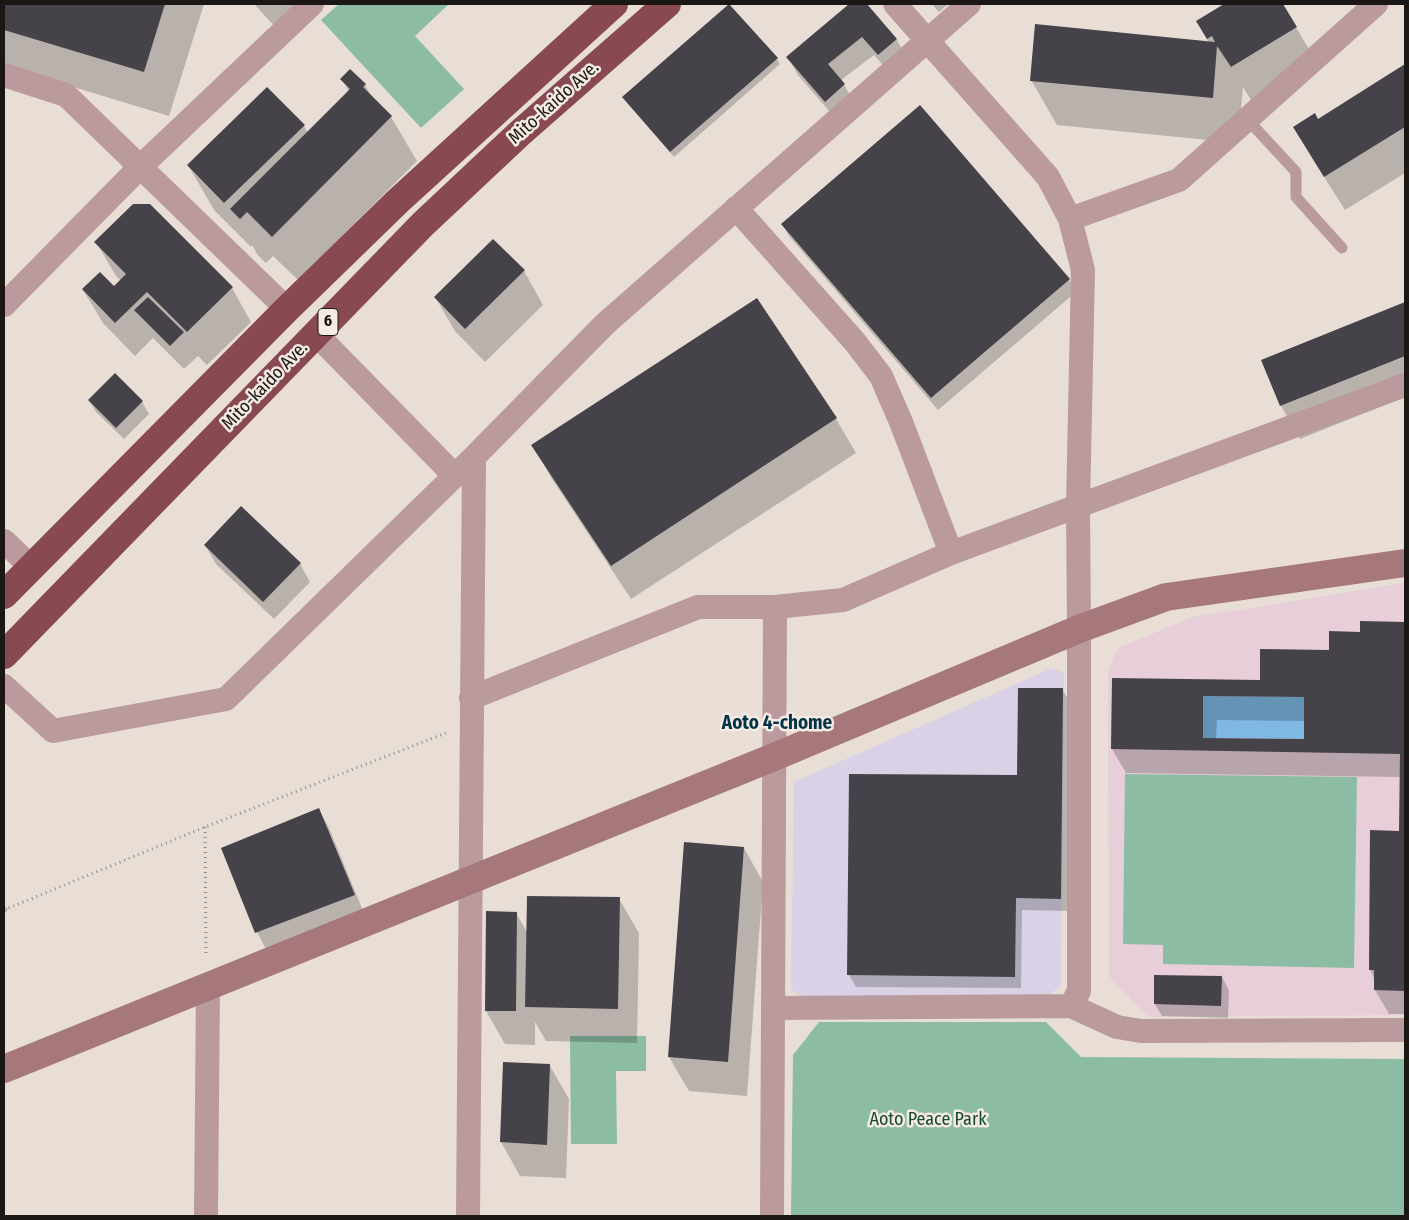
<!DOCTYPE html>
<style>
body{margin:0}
#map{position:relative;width:1409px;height:1220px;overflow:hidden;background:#e8ded6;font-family:"Fira Sans Condensed",sans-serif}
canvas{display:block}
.frame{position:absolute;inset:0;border:5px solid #1b1715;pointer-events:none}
</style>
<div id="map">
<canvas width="1409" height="1220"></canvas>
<div class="frame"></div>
</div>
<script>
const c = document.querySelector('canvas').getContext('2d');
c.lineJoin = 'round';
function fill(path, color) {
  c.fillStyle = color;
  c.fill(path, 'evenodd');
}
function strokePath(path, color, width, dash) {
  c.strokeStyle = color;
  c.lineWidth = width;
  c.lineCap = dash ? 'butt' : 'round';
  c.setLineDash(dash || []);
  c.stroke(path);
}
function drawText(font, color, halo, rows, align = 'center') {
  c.font = font + ' "Fira Sans Condensed",sans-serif';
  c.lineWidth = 5;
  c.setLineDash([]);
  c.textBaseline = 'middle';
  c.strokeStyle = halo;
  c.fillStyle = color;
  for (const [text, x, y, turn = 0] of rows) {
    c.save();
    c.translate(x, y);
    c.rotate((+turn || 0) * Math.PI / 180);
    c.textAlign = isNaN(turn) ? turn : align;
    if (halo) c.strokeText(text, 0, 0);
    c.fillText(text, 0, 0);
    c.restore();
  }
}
const commercial = new Path2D(`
 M1052 668 1064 673 1061 985 1050 995 804 999 791 989 794 782Z`);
const education = new Path2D(`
 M1405 583V1015L1148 1017 1109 976 1108 670 1118 648 1193 617Z`);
const green = new Path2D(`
 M339 4H449L415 36 464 89 421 128 321 20Z
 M1125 774 1357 777 1354 968 1163 964V945L1123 944Z
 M819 1022H1046L1081 1057 1405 1059V1216H791L793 1055Z
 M570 1036H646V1071H616L617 1144H571Z`);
const water = new Path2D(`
 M1203 696 1304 697V739L1203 738Z`);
const shadow = new Path2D(`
 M4 4H204L169 116 4 66Z
 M254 4H306L277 29Z
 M851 4H865L896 39 907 57 889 72 874 55 841 80 855 103 836 119 798 75 788 57Z
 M932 4H948L939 12Z
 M1227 4H1282L1316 61 1251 100 1243 87 1238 143 1057 125 1031 80 1209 43 1197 22Z
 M777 59 780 64 674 157 623 97Z
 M1405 66V173L1345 210 1314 161 1318 120Z
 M342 79 365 85 373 99 391 117 417 161 298 280 273 256 266 263 257 254 252 245 251 247 214 210 188 165 267 89 304 126 308 133 349 92Z
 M920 107 1069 280 1076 292 938 410 789 236 782 224Z
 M96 242 232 288 251 322 207 365 198 356 184 369 153 338 135 356 103 323 83 290 114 288 121 281 116 276Z
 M524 271 543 305 485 362 455 331 435 297Z
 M757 299 836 419 856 453 631 599 552 479 533 445Z
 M1405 303V397L1300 439 1281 406 1263 361Z
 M115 375 142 402 149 414 124 439 96 412 89 400Z
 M205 545 300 564 310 582 274 619 216 564Z
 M1362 622 1405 623V1014H1389L1375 990V980L1370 970 1400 832 1401 777 1126 773 1112 749 1113 679 1261 682 1330 651 1362 633ZM1217 720 1305 721V741L1216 739Z
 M1062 689 1069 701 1067 911 1022 910 1021 988 856 987 849 975 1018 777Z
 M319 810 329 828 364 913 267 951 257 932 222 849Z
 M686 843 744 848 763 882 747 1096 689 1091 669 1057Z
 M619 899 639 933 637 1043 546 1041 535 1022V1045L505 1044 486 1011 516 913 527 932Z
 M4 904 8 910 4 914Z
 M1156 976 1222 977 1229 990 1228 1018 1162 1016 1155 1004Z
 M550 1066 569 1099 566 1178 520 1176 501 1142Z`);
const building = new Path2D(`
 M4 4H165L144 72 4 30Z
 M729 4 778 58 670 152 622 97Z
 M849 4H867L897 39 878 55 862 37 828 64 845 84 825 102 786 57Z
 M1224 4H1283L1297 27 1231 67 1217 46 1213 98 1030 81 1035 24 1215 42 1212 36 1207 39 1196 21Z
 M1405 64V127L1324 177 1293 127 1315 113 1318 119Z
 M350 69 366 84 363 87 392 116 272 237 247 212 240 219 230 209 350 89 340 79Z
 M267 87 305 125 224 203 187 165Z
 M920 105 1070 279 931 398 781 224Z
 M133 204H150L233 287 187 332 147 292 115 323 82 289 100 272 114 286 126 274 94 242Z
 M493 239 525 270 465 329 434 297Z
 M148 297 184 332 170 346 134 310Z
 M757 298 837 418 611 566 531 445Z
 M1405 302V356L1280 406 1261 360Z
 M115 373 143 401 116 428 88 400Z
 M241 506 301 563 263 602 204 545Z
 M1360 621 1405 622V991L1374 990V970H1369L1370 830 1399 831 1400 754 1111 749 1112 678 1260 680V649L1329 650V631L1360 632ZM1203 696 1304 697V739L1203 738Z
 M1018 688H1063L1061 899 1016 898 1015 977 847 975 849 774 1017 775Z
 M319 808 355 895 255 933 221 848Z
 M684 842 744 847 728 1062 668 1057Z
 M527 896 620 897 618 1009 525 1007Z
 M486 911 517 912 516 1011H485Z
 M1154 975 1222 976 1221 1006 1154 1004Z
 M503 1062 550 1064 547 1145 500 1142Z`);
const path = new Path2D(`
 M205 827 206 956
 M4 910 205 827 446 733`);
const lane = new Path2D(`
 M1247 119 1296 172V197L1342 248`);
const street = new Path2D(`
 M895 4 1048 177 1070 219 1083 270 1078 506 1079 629V991L1071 1006
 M4 75 66 95 287 309
 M736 208 855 342 881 376 901 422 951 553
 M1070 219 1179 180 1376 4
 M4 305 140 167 312 4
 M316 334 454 475
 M4 541 31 567
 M4 686 53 731 226 699 474 457 605 324 969 4
 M471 698 698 607H775L843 600 951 553 1405 385
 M773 1008 1071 1006 1117 1027 1141 1031 1405 1030
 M206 1216 208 986
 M468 1216 474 457
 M772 1216 775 607`);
const secondary = new Path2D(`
 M4 1069 774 757 1079 629 1166 597 1405 563`);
const highway = new Path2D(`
 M4 595 287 309 398 201 614 4
 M4 655 423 224 520 133 667 4`);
const shields = [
 [328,322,20]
];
const shieldNames = [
 ["6",328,322]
];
const streetNames = [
 ["Mito-kaido Ave.",554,103,-42],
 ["Mito-kaido Ave.",265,386,-46]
];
const parkNames = [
 ["Aoto Peace Park",928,1120]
];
const neighbourhoodNames = [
 ["Aoto 4-chome",777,724]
];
fill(commercial, '#d9d2e7');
fill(education, '#e7ced8');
fill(green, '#8cbda4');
fill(water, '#7fb8e3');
fill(shadow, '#0003');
fill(building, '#45424a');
strokePath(path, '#938c86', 3, [1, 4]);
strokePath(lane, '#ba9a9d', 11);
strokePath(street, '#ba9a9d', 24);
strokePath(secondary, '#a6787c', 28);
strokePath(highway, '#884951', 28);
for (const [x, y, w] of shields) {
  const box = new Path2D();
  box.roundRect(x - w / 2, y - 13.5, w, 27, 4);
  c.fillStyle = '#f5ebe4';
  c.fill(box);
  strokePath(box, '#1b1715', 1);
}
drawText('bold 16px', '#1b1715', null, shieldNames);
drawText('18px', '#1b1715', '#f5ebe4', streetNames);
drawText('18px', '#124a33', '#f5ebe4', parkNames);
drawText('bold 19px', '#003446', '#f5ebe4', neighbourhoodNames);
</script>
